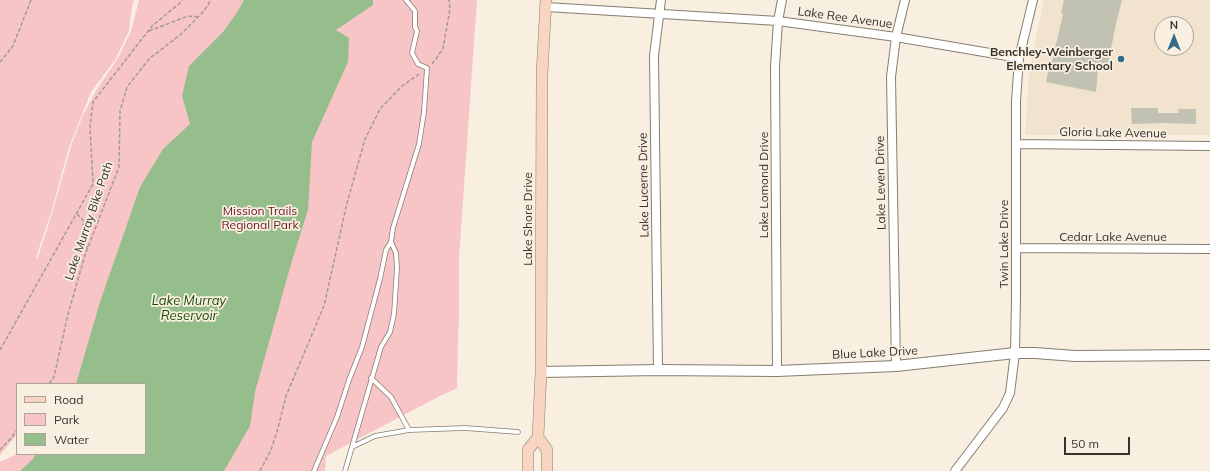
<!DOCTYPE html>
<style>
body{margin:0}
#map{position:relative;width:1210px;height:471px;overflow:hidden;background:#f9efe1;font-family:Mulish,sans-serif}
canvas{display:block}
.legend{position:absolute;left:16px;top:383px;width:130px;height:72px;box-sizing:border-box;background:#f9efe1;border:1px solid #aba499;margin:0;padding:5px 7px;list-style:none;font-size:12px;color:#36332d}
.legend li{display:flex;align-items:center;gap:8px;height:20px}
.legend b{width:20px;border:1px solid #aba499}
.north{position:absolute;left:1154px;top:16px;width:40px;height:40px;box-sizing:border-box;background:#f9efe1;border:1px solid #aba499;border-radius:50%;rotate:0deg;font-size:11px;font-weight:700;line-height:16px;text-align:center;color:#36332d}
.north::after{content:'';display:block;margin:auto;width:14px;height:18px;background:#356c87;clip-path:polygon(50% 0,100% 100%,50% 72%,0 100%)}
.scale{position:absolute;left:1064px;top:437px;width:66px;height:18px;box-sizing:border-box;border:2px solid #36332d;border-top:0;padding-left:5px;font-size:12px;line-height:14px;white-space:nowrap;color:#36332d;-webkit-text-stroke:3px #f9efe1;paint-order:stroke}
</style>
<div id="map">
<canvas width="1210" height="471"></canvas>
<ul class="legend">
<li><b style="height:5px;background:#f8d5c0"></b>Road</li>
<li><b style="height:11px;background:#f7c5c6"></b>Park</li>
<li><b style="height:11px;background:#96be8c"></b>Water</li>
</ul>
<div class="north">N</div>
<div class="scale">50 m</div>
</div>
<script>
const c = document.querySelector('canvas').getContext('2d');
c.lineJoin = 'round';
function fill(path, color) {
  c.fillStyle = color;
  c.fill(path, 'evenodd');
}
function strokePath(path, color, width, dash) {
  c.strokeStyle = color;
  c.lineWidth = width;
  c.lineCap = dash ? 'butt' : 'round';
  c.setLineDash(dash || []);
  c.stroke(path);
}
function drawText(font, color, halo, rows, align = 'center') {
  c.font = font + ' Mulish,sans-serif';
  c.lineWidth = 3.5;
  c.setLineDash([]);
  c.textBaseline = 'middle';
  c.strokeStyle = halo;
  c.fillStyle = color;
  for (const [text, x, y, turn = 0] of rows) {
    c.save();
    c.translate(x, y);
    c.rotate((+turn || 0) * Math.PI / 180);
    c.textAlign = isNaN(turn) ? turn : align;
    if (halo) c.strokeText(text, 0, 0);
    c.fillText(text, 0, 0);
    c.restore();
  }
}
const built = new Path2D(`
 M1044 0H1210V135H1025L1029 71ZM1162 24H1186V48H1162Z`);
const green = new Path2D(`
 M0 0H135L133 2 131 14 129 31 115 60 91 92 69 147 51 213 36 257 37 260 51 217 72 143 83 115 97 89 118 58 131 31 139 0H477L459 258V317L458 340 457 388 438 397 326 456 325 471H0V462L15 455 17 451V454H145V384H17V435L0 455Z`);
const water = new Path2D(`
 M244 0H373V5L336 30 349 38 348 62 312 142 308 210 291 264 255 392 250 426 224 471H20L32 460 36 454H145V384H76L100 302 140 187 163 149 190 124 182 96 189 66 223 32 238 11Z`);
const building = new Path2D(`
 M1064 0H1122L1116 24 1107 68 1098 67 1096 92 1046 82 1049 67 1050 68 1053 57 1063 14 1061 13Z
 M1131 108H1158V113H1179L1178 109H1196V124L1163 123 1132 124Z`);
const path = new Path2D(`
 M149 31 188 16 198 17
 M0 62 13 46 31 0
 M432 64 436 59 443 48 450 9 449 0
 M77 214 83 220 85 246 88 247
 M0 350 93 184 90 127 93 102 152 26 181 2 182 0
 M49 384 54 377 68 314 85 255 119 167 120 111 127 87 149 59 180 35 204 11 211 0
 M0 450 12 437 17 430
 M260 471 271 450 278 428 286 396 324 306 347 203 365 139 380 109 402 86 419 74`);
const service = new Path2D(`
 M371 378 391 397 409 430
 M352 447 375 436 409 430 465 428 518 432
 M314 471 337 417 349 380 362 347 380 279 386 250 391 242 393 228 419 144 424 112 427 68 418 64 412 53 417 31 415 27V11L406 0
 M345 471 381 347 390 332 394 314 397 268 396 253 391 242`);
const minor = new Path2D(`
 M546 7 778 21 896 37 1019 58
 M1016 144 1210 146
 M1016 248 1210 249
 M896 366 891 77 896 37 905 0
 M658 370 654 56 661 0
 M777 371 775 66 778 21 782 0
 M955 471 1003 408 1010 393 1015 353 1016 298V101L1019 58 1033 0`);
const tertiary = new Path2D(`
 M541 372 658 370 777 371 896 366 1015 353H1035L1075 356 1210 355`);
const secondary = new Path2D(`
 M538 437 541 372 542 74 546 0
 M538 437 547 450V471
 M528 471V450L538 437`);
const markers = [
 [1121,59,4,"#356c87"]
];
const streetNames = [
 ["Lake Ree Avenue",845,18,8],
 ["Gloria Lake Avenue",1113,133,1],
 ["Lake Leven Drive",881,183,-91],
 ["Lake Lucerne Drive",644,185,-91],
 ["Lake Lomond Drive",764,185,-90],
 ["Lake Shore Drive",528,219,-90],
 ["Lake Murray Bike Path",89,221,-71],
 ["Cedar Lake Avenue",1113,237],
 ["Twin Lake Drive",1004,244,-90],
 ["Blue Lake Drive",875,353,-3]
];
const poiNames = [
 ["Benchley-Weinberger",1113,52],
 ["Elementary School",1113,66]
];
const parkNames = [
 ["Mission Trails",260,211],
 ["Regional Park",260,225]
];
const waterNames = [
 ["Lake Murray",189,301],
 ["Reservoir",189,316]
];
fill(built, '#f1e3ce');
fill(green, '#f7c5c6');
fill(water, '#96be8c');
fill(building, '#c2c2b2');
strokePath(service, '#867d70', 5.5);
strokePath(minor, '#867d70', 10);
strokePath(tertiary, '#867d70', 12);
strokePath(secondary, '#867d70', 12);
strokePath(path, '#a29b90', 1.5, [4, 2]);
strokePath(service, '#fff', 4);
strokePath(minor, '#fff', 8);
strokePath(tertiary, '#fff', 10);
strokePath(secondary, '#f8d5c0', 11);
for (const [x, y, r, color] of markers) {
  const dot = new Path2D();
  dot.arc(x, y, r, 0, 2 * Math.PI);
  c.fillStyle = color;
  c.fill(dot);
  strokePath(dot, '#f9efe1', 1.5);
}
drawText('12px', '#36332d', '#f9efe1', streetNames);
drawText('bold 12px', '#36332d', '#f9efe1', poiNames, 'right');
drawText('12px', '#681925', '#f9efe1', parkNames);
drawText('italic 13px', '#184c05', '#f9efe1', waterNames);
</script>
